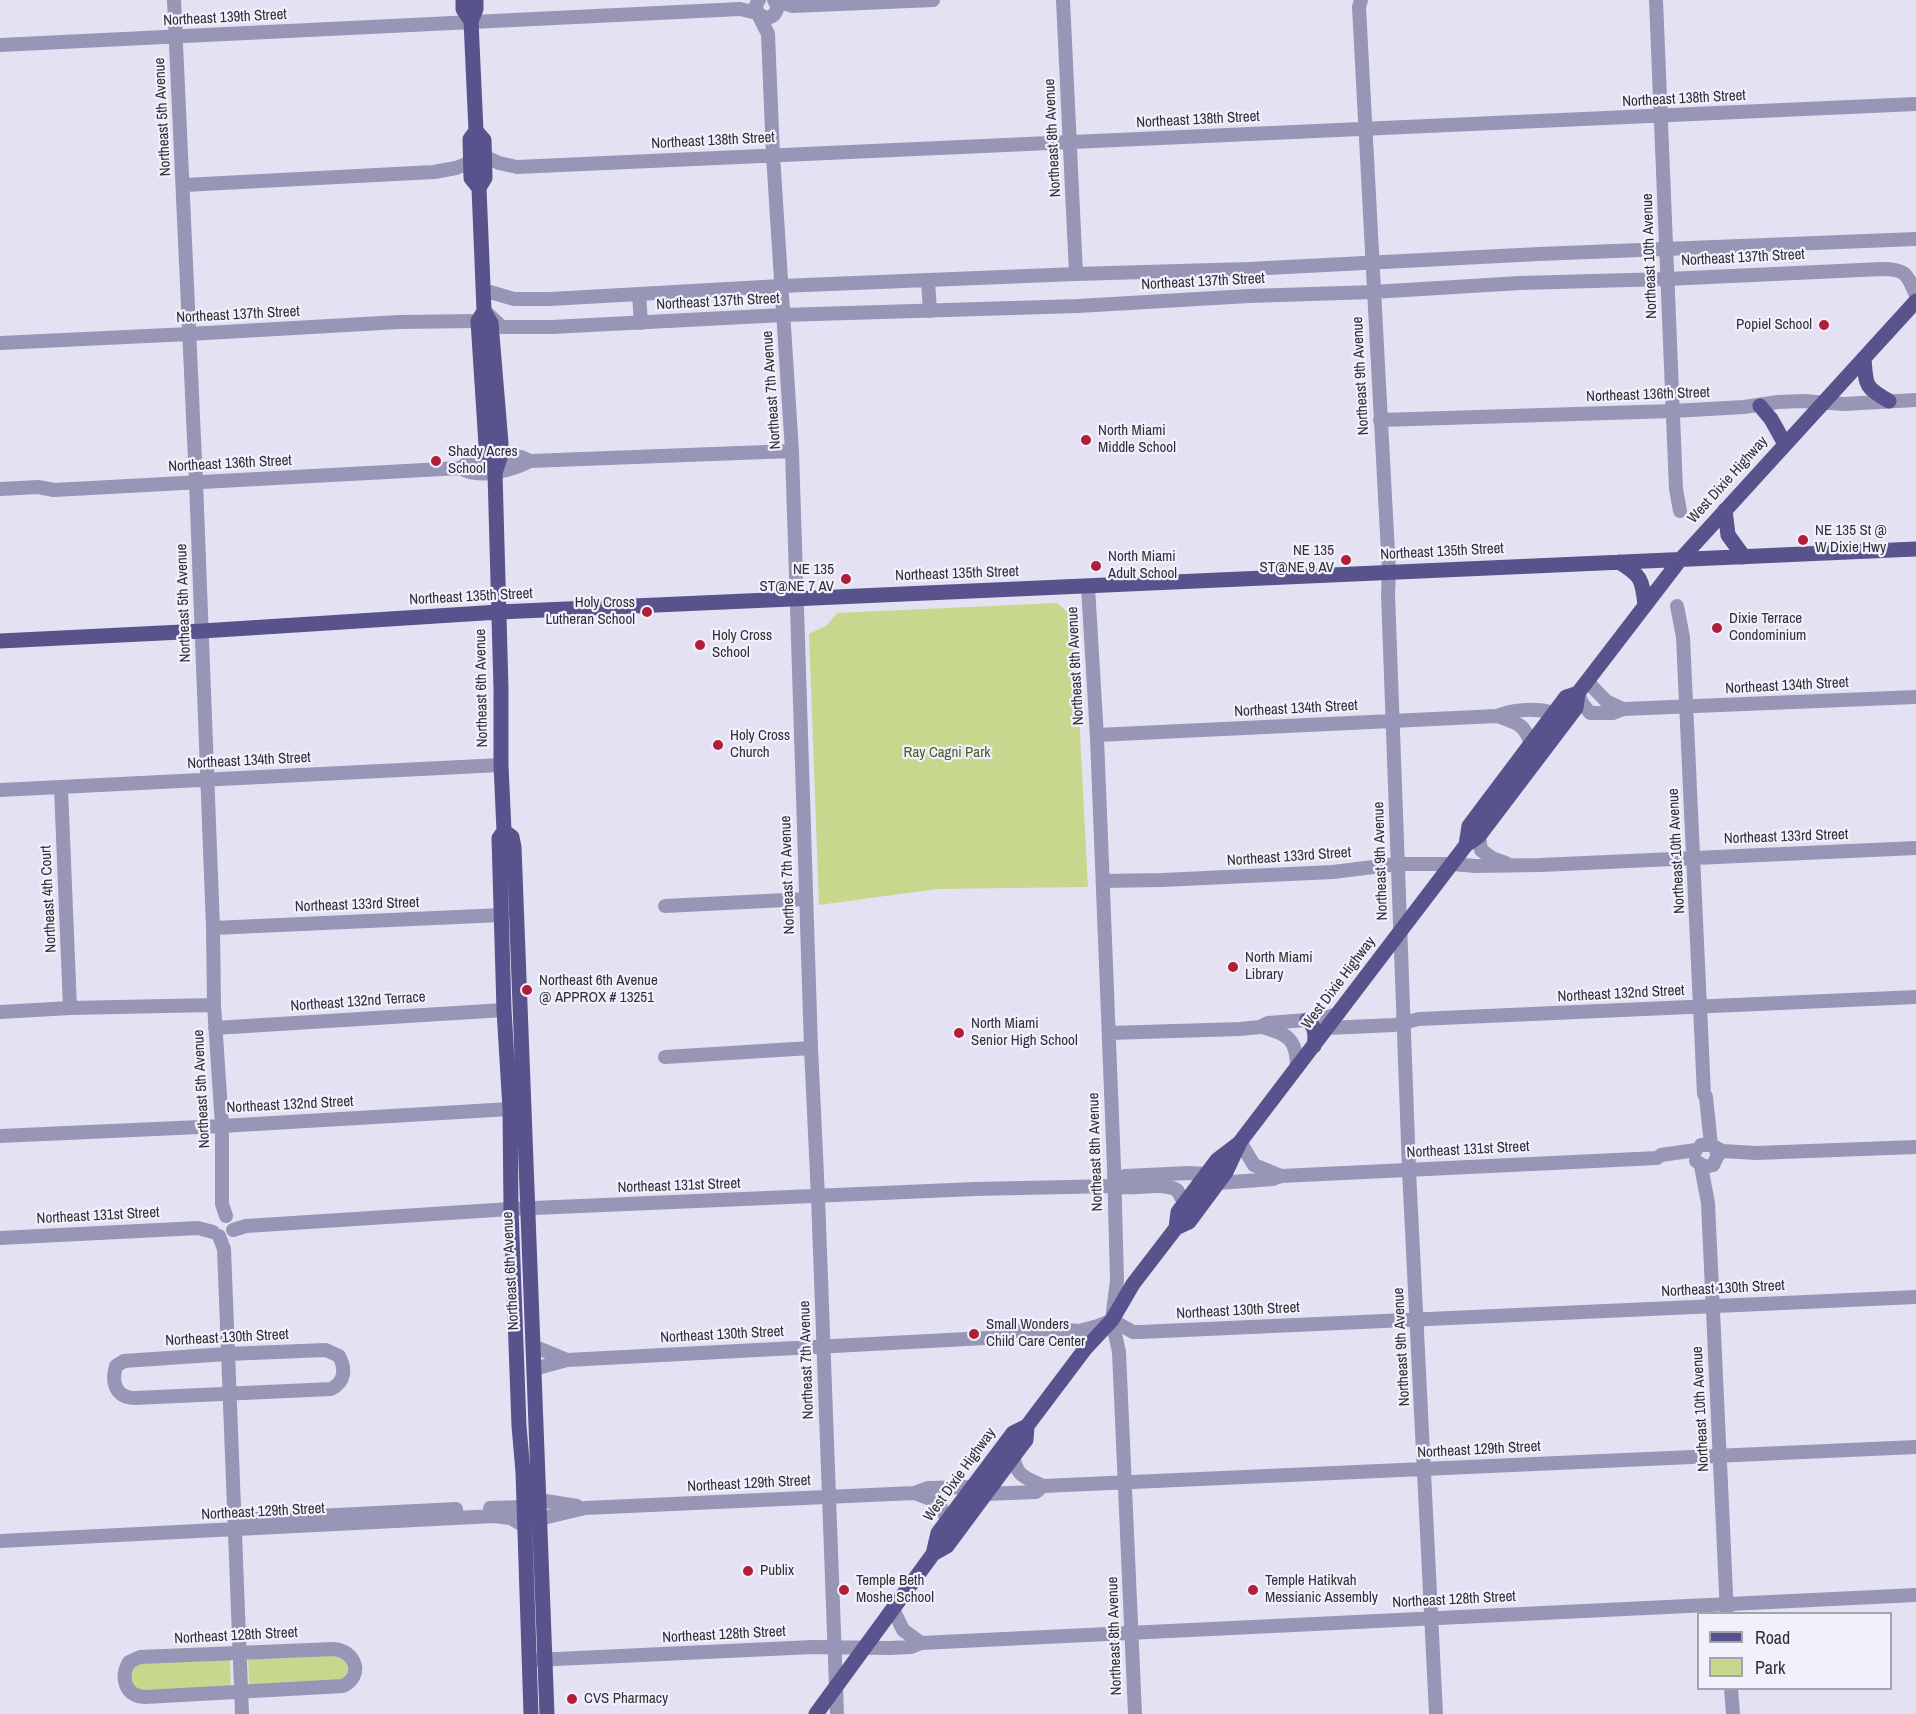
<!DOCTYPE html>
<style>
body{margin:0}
#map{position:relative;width:1916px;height:1714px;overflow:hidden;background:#e4e2f2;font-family:"Archivo Narrow",sans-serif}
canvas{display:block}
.legend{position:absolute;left:1697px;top:1612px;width:195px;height:78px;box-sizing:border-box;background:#f1f0fd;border:2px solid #a4a3ad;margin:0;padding:8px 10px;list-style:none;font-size:18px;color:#302f35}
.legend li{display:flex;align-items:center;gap:12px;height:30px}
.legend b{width:30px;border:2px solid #a4a3ad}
</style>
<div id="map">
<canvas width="1916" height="1714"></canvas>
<ul class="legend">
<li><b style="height:8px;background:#58538d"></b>Road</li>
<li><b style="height:16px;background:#c7d78e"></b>Park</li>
</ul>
</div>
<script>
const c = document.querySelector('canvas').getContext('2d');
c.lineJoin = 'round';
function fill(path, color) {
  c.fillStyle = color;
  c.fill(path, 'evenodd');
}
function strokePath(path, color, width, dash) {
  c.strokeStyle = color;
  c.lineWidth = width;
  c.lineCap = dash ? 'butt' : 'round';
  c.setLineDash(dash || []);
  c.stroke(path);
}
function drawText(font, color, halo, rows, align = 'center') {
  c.font = font + ' "Archivo Narrow",sans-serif';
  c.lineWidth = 4.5;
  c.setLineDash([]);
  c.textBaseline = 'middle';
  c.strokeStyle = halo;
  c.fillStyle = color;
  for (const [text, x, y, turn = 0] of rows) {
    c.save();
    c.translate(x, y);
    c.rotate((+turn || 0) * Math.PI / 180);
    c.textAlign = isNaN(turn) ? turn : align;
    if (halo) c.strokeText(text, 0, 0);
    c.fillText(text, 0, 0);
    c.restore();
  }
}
const green = new Path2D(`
 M1057 603 1074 618 1088 887 937 889 819 905 809 634 827 625 837 613Z
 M338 1652 351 1668 345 1681 249 1687 248 1658Z
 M230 1658 231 1689 141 1695 127 1679 132 1664Z`);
const minor = new Path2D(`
 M174 0 196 482 213 928 214 1005 222 1126V1204L226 1216
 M759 0 756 5 757 13 766 18C776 17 780 8 774 0
 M1063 0 1076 274
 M1361 0 1359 7 1389 572 1388 594 1409 1170 1436 1714
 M1656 0 1676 489 1680 511
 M776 1 793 6 933 0
 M759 16 768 34 773 155 792 451 811 1048 818 1197 837 1714
 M0 45 740 9 757 13
 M484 156 499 163 517 167 1916 104
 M184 185 434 172 456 168 471 162
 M928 281 930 311
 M483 290 514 299H550L781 286 1076 274 1248 269 1539 254 1916 239
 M639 294 641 323
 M486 312 502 327H552L783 315 1078 306 1249 296 1373 292 1520 283 1667 279 1882 269C1907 269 1907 275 1916 295
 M0 343 189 334 399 322 478 321
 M1380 420 1673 411 1744 407 1778 402 1803 401 1844 404 1916 400
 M501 455 521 457 530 461
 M461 468 469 461 489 460
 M0 489 38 487 54 490 461 468C477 480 514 470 530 461L792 451
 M1088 587 1097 738 1114 1167 1117 1280 1112 1320 1119 1352 1135 1714
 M1677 606 1683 637 1704 1094 1706 1097 1711 1145
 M1587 681 1606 701 1623 709
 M1578 693 1582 703 1590 713H1613L1623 709 1916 697
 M1497 716C1517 723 1524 723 1531 744
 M1097 735 1497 716C1514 709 1536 708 1554 713
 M61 788 70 1008
 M0 790 501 765
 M1479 836 1481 850 1492 858 1506 863
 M1103 881 1162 880 1333 872 1397 864H1453L1475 866 1541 865 1916 848
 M665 906 806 899
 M213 928 502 915
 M0 1012 70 1008 214 1005
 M1262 1027C1288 1034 1297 1039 1297 1068
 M215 1028 504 1010
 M1327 1028 1394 1025 1419 1019 1916 997
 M1109 1033 1240 1029 1260 1027 1268 1023 1320 1019 1338 1014
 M665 1057 811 1048
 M0 1136 222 1126 510 1109
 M1240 1142 1254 1165 1281 1176 1657 1158 1661 1155 1696 1150
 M1701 1145H1711L1722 1151 1756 1153 1916 1147
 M1696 1161 1705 1167 1713 1165 1718 1155 1715 1148
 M1701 1166 1708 1203 1727 1614
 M1218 1183 1273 1179 1281 1176
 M1114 1186 1125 1176 1189 1173 1207 1174
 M233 1230 246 1226 511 1209 975 1189 1114 1186C1133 1191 1161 1181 1177 1190L1185 1204
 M219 1236 224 1249 242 1714
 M0 1238 198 1228 213 1232
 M1112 1320 1133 1332H1140L1916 1297
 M533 1346 567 1360
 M326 1350 339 1356C346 1369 345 1382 331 1389L135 1398C116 1398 111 1383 116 1366L124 1361 227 1354Z
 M534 1369 567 1360 986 1338 1016 1331 1052 1329 1079 1331 1098 1326 1110 1321
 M1013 1456C1017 1478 1026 1477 1043 1486L1916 1447
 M914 1493C934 1500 940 1500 947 1521
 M985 1494 1036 1492 1043 1486
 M539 1500 577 1506
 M490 1508 524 1507
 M539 1519 585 1508 914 1493 928 1488 972 1487
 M238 1520 456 1509
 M0 1541 494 1516 511 1518 524 1526
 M893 1609 903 1630 921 1643
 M334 1649C356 1651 364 1676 343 1686L145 1697C125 1696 120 1678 129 1662L140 1657Z
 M535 1660 813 1647 890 1648 911 1647 921 1643 1916 1595
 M1731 1688 1733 1714`);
const major = new Path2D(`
 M463 0V9L471 21
 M476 0V9L471 21 476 131 470 139 471 178 479 188
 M476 131 484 140 485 178 479 188 484 311 491 323 501 443V455L495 473 501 689V765L504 831 499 838 504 1010 510 1109 511 1209 519 1426 523 1472 531 1714
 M484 311 478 321 486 445 489 460 495 473
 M1864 358C1866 385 1864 387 1889 401
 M1760 406 1771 419 1785 444
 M1725 510 1728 535 1744 557
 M1619 562C1641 576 1642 578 1645 605
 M0 641 202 631 499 612 1916 549
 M504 831 512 837 514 847 547 1714
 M1466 845 1469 826 1566 697 1578 693
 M1307 1020C1316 1026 1316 1036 1314 1046
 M1176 1228 1178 1212 1217 1160 1238 1144
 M933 1554 938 1533 1013 1433 1027 1426 1085 1349 1112 1320 1133 1284 1176 1228 1189 1222 1226 1172 1240 1142 1466 845 1479 836 1576 708 1578 693 1680 560 1916 301
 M816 1714 933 1554 947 1546 1022 1445 1026 1440 1027 1426`);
const markers = [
 [1824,325,6,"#b11e3a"],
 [1086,440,6,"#b11e3a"],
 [436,461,6,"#b11e3a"],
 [1803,540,6,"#b11e3a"],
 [1346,560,6,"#b11e3a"],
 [1096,566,6,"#b11e3a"],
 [846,579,6,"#b11e3a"],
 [647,612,6,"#b11e3a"],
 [1717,628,6,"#b11e3a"],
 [700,645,6,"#b11e3a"],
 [718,745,6,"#b11e3a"],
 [1233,967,6,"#b11e3a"],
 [527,990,6,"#b11e3a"],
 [959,1033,6,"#b11e3a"],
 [974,1334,6,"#b11e3a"],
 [748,1571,6,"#b11e3a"],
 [844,1590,6,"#b11e3a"],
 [1253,1590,6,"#b11e3a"],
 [572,1699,6,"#b11e3a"]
];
const streetNames = [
 ["Northeast 139th Street",225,18,-3],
 ["Northeast 138th Street",1684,99,-3],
 ["Northeast 5th Avenue",163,117,-93],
 ["Northeast 138th Street",1198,120,-3],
 ["Northeast 8th Avenue",1053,138,-93],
 ["Northeast 138th Street",713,141,-3],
 ["Northeast 10th Avenue",1650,256,-92],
 ["Northeast 137th Street",1743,258,-3],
 ["Northeast 137th Street",1203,282,-3],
 ["Northeast 137th Street",718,302,-3],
 ["Northeast 137th Street",238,315,-3],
 ["Northeast 9th Avenue",1361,376,-93],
 ["Northeast 7th Avenue",772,390,-94],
 ["Northeast 136th Street",1648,395,-2],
 ["Northeast 136th Street",230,464,-3],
 ["West Dixie Highway",1728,480,-48],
 ["Northeast 135th Street",1442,552,-3],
 ["Northeast 135th Street",957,574,-2],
 ["Northeast 135th Street",471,597,-3],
 ["Northeast 5th Avenue",184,603,-92],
 ["Northeast 8th Avenue",1076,666,-93],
 ["Northeast 134th Street",1787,686,-3],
 ["Northeast 6th Avenue",482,688,-91],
 ["Northeast 134th Street",1296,709,-3],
 ["Northeast 134th Street",249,761,-3],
 ["Northeast 133rd Street",1786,837,-2],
 ["Northeast 10th Avenue",1677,851,-93],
 ["Northeast 133rd Street",1289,857,-4],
 ["Northeast 9th Avenue",1381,861,-92],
 ["Northeast 7th Avenue",788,875,-92],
 ["Northeast 4th Court",49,899,-93],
 ["Northeast 133rd Street",357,905,-2],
 ["West Dixie Highway",1339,983,-53],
 ["Northeast 132nd Street",1621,994,-3],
 ["Northeast 132nd Terrace",358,1002,-4],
 ["Northeast 5th Avenue",202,1089,-93],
 ["Northeast 132nd Street",290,1105,-3],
 ["Northeast 131st Street",1468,1150,-3],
 ["Northeast 8th Avenue",1096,1152,-92],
 ["Northeast 131st Street",679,1186,-2],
 ["Northeast 131st Street",98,1216,-3],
 ["Northeast 6th Avenue",511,1271,-93],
 ["Northeast 130th Street",1723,1289,-3],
 ["Northeast 130th Street",1238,1311,-3],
 ["Northeast 130th Street",722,1335,-3],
 ["Northeast 130th Street",227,1338,-3],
 ["Northeast 9th Avenue",1402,1347,-93],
 ["Northeast 7th Avenue",807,1360,-92],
 ["Northeast 10th Avenue",1701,1409,-93],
 ["Northeast 129th Street",1479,1450,-3],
 ["West Dixie Highway",960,1475,-54],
 ["Northeast 129th Street",749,1484,-3],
 ["Northeast 129th Street",263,1512,-3],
 ["Northeast 128th Street",1454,1600,-3],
 ["Northeast 128th Street",724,1635,-3],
 ["Northeast 128th Street",236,1636,-3],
 ["Northeast 8th Avenue",1115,1636,-92]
];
const poiNames = [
 ["Popiel School",1812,325,"right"],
 ["North Miami",1098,431],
 ["Middle School",1098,448],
 ["Shady Acres",448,452],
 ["School",448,469],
 ["NE 135 St @",1815,531],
 ["W Dixie Hwy",1815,548],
 ["NE 135",1334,551,"right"],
 ["ST@NE 9 AV",1334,568,"right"],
 ["North Miami",1108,557],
 ["Adult School",1108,574],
 ["NE 135",834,570,"right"],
 ["ST@NE 7 AV",834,587,"right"],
 ["Holy Cross",635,603,"right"],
 ["Lutheran School",635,620,"right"],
 ["Dixie Terrace",1729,619],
 ["Condominium",1729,636],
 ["Holy Cross",712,636],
 ["School",712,653],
 ["Holy Cross",730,736],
 ["Church",730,753],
 ["North Miami",1245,958],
 ["Library",1245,975],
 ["Northeast 6th Avenue",539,981],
 ["@ APPROX # 13251",539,998],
 ["North Miami",971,1024],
 ["Senior High School",971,1041],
 ["Small Wonders",986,1325],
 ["Child Care Center",986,1342],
 ["Publix",760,1571],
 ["Temple Beth",856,1581],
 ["Moshe School",856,1598],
 ["Temple Hatikvah",1265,1581],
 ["Messianic Assembly",1265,1598],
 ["CVS Pharmacy",584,1699]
];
const parkNames = [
 ["Ray Cagni Park",947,753]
];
fill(green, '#c7d78e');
strokePath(minor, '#9796b6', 14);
strokePath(major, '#58538d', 15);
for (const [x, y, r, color] of markers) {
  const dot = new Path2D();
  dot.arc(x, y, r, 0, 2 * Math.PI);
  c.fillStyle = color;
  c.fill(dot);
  strokePath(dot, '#f1f0fd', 2);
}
drawText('15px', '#302f35', '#f1f0fd', streetNames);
drawText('15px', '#302f35', '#f1f0fd', poiNames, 'left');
drawText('15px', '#515c22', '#f1f0fd', parkNames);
</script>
